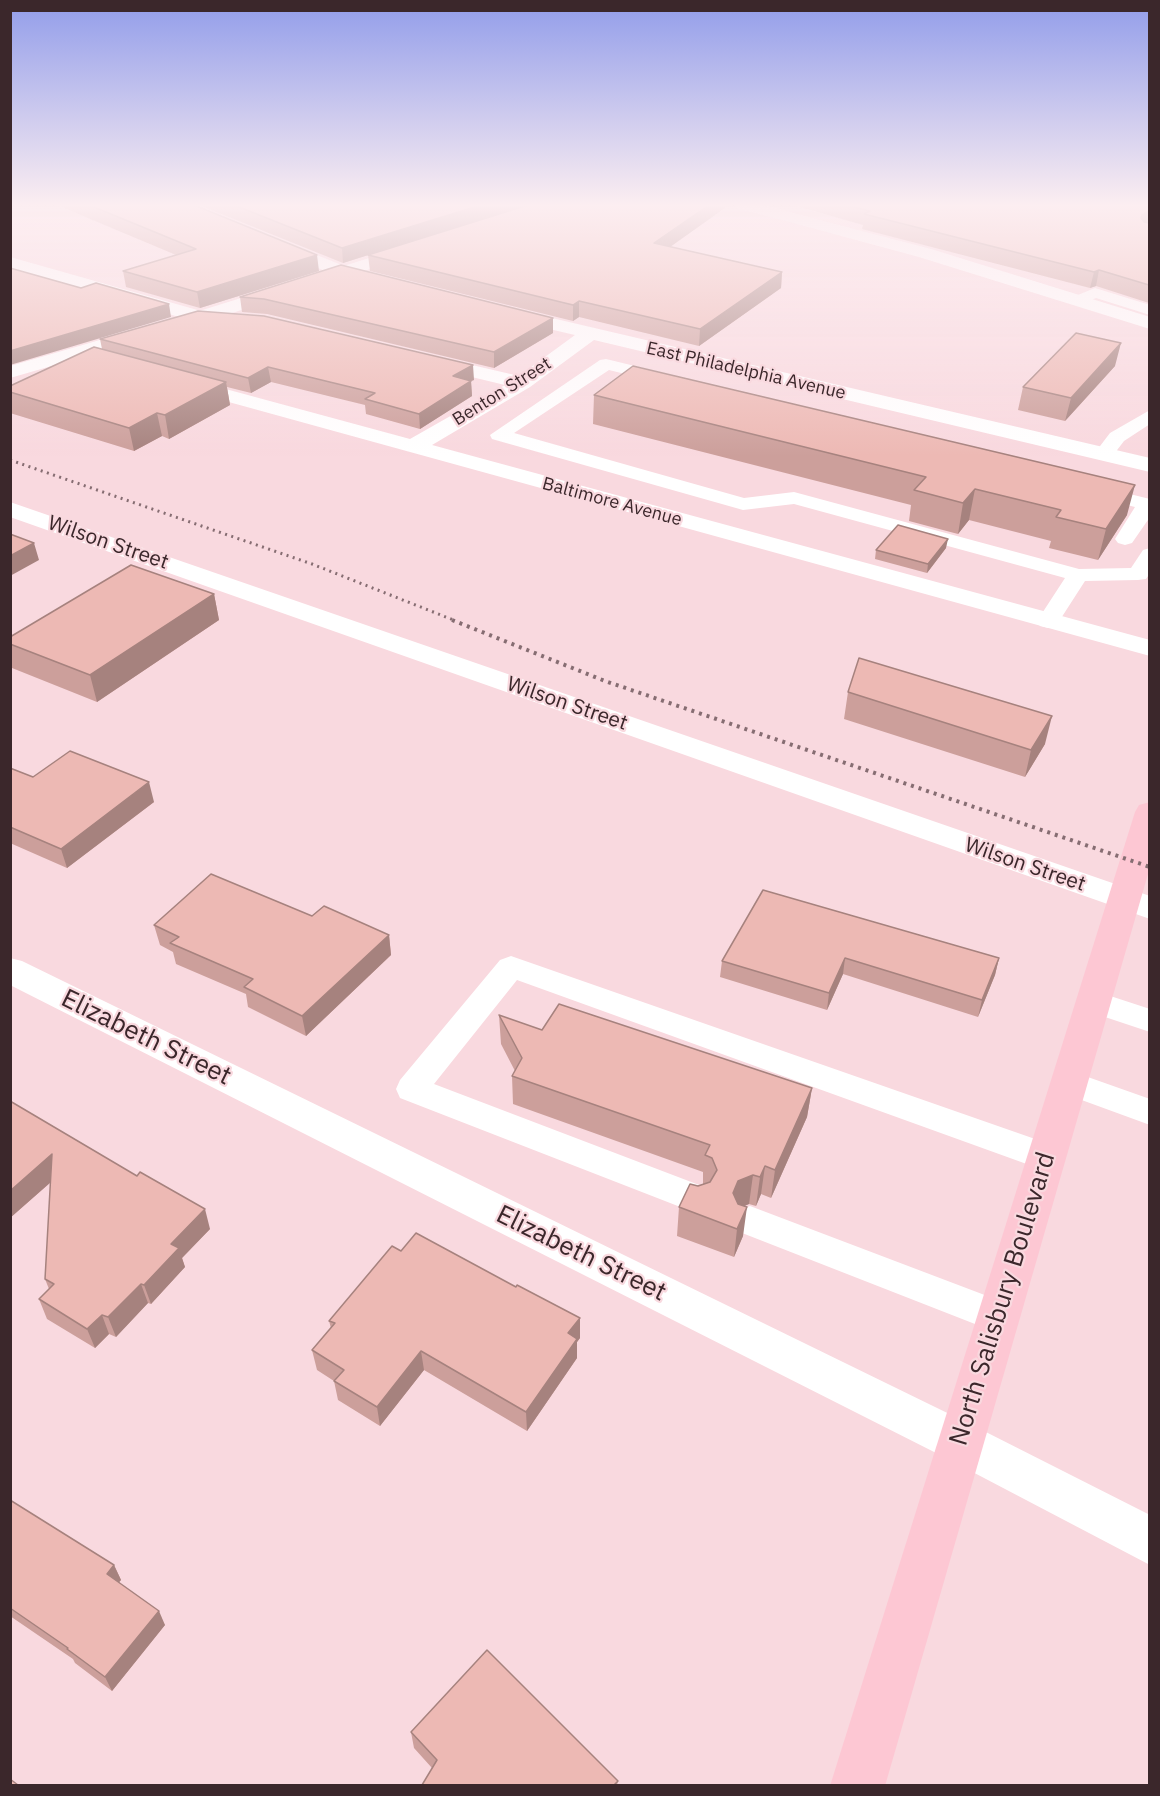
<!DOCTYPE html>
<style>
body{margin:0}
#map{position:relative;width:1160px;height:1796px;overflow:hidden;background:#f9d9df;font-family:"IBM Plex Sans",sans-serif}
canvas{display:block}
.frame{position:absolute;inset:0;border:12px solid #3b272b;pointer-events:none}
</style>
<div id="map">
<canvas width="1160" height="1796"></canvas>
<div class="frame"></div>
</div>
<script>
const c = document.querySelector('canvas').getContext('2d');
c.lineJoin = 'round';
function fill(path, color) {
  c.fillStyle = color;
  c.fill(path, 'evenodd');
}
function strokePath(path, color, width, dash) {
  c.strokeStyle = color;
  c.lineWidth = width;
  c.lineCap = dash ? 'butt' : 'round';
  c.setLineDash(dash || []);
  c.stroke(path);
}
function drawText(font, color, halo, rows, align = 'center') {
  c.font = font + ' "IBM Plex Sans",sans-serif';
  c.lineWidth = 4.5;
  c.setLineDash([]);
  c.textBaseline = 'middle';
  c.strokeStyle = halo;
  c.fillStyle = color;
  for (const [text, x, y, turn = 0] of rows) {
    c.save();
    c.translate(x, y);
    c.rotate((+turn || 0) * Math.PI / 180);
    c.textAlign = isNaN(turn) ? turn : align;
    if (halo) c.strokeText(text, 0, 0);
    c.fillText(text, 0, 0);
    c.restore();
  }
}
const service = new Path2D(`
 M1095 288 1150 305V315L1096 298 1079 305 1071 300 1073 297Z
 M606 359 672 375 675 379 672 383 666 384 609 370 514 433 744 498 794 492 1079 569 1131 568 1143 550 1150 548V573L1146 579 1138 580 1085 581 1056 626 1048 628 1040 626 1037 621 1065 578 794 504 743 510 736 508 492 439 490 435 600 360Z
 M1150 410V424L1124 441 1111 458H1097L1094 454 1110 433Z
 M1093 485 1150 499V517L1132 543 1125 545 1118 543 1115 539 1135 507 1086 495 1083 491 1086 487Z
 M511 956 1058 1147 1063 1157 1058 1167 1046 1171 517 980 434 1084 707 1188 712 1198 707 1208 695 1212 683 1208 400 1098 396 1089 400 1080 500 960Z
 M1092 990 1150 1009V1032L1081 1009 1077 1001 1081 993Z
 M1068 1070 1150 1099V1125L1057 1091 1052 1082 1057 1073Z
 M750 1206 1011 1305 1017 1317 1011 1329 998 1333 737 1231 732 1221 737 1211Z`);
const minor = new Path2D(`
 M736 205H762L931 249 1150 317V329L919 257 738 208Z
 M277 239 349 268 381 276 384 280 381 284 375 285 337 276 271 248 269 244 271 240Z
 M10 257 201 311 239 314 241 318 239 322 200 323 10 268Z
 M509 308 1150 458V472L594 340 530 387 432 445 1150 640V656L178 388 175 384 178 380 185 378 410 439 505 385 422 365 419 361 422 357 429 355 519 376 575 335 502 318 500 314 502 310Z
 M10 502 1150 896V919L10 517Z
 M10 958 22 961 976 1427 1150 1515V1565L944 1457 10 985Z`);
const tertiary = new Path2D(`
 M411 245 417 246 420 250 417 254 207 321 10 378V366L193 313Z`);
const primary = new Path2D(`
 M1150 802V867L885 1786H830L1135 812 1139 805Z`);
const railFar1 = new Path2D(`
 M10 460 312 564 456 621`);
const rail = new Path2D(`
 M452 620 605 681 1150 867`);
const wall = new Path2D(`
 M57 205H194L319 271 200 308 126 287 123 271 176 255Z
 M199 205H729L670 247 782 272 781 288 699 346 579 317 573 321 370 271 368 255 343 263Z
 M793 205H1149V303L1096 286 1090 288 862 229 863 225Z
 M341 265 553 333 494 368 267 314 242 312 240 297Z
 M100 339 474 380 471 381 472 396 420 429 366 414 365 405 271 382 251 393 227 387 230 405 169 439 162 436 134 451 10 413V386L102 349Z
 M1115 366 1065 421 1018 410 1023 387Z
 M594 395 1127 515 1098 560 1049 548 1051 541 969 520 958 534 909 521 911 505 593 424Z
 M946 548 927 573 875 559 876 550Z
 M214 594 219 620 97 702 12 668 10 663V637Z
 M848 692 1045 744 1025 777 844 719Z
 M10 768 33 777 154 802 67 868 10 843Z
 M763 890 999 958 995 975 978 1017 843 974 827 1010 720 977 722 961Z
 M312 916 389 935 391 955 306 1036 248 1007 246 994 176 964 173 952 160 945 154 925Z
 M499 1015 542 1030 812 1088 807 1117 771 1198 761 1194 756 1206 749 1204 744 1206 743 1236 734 1257 677 1236 679 1207 698 1186 703 1184V1172L513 1104 512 1076 515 1071 501 1044Z
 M10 1101 210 1229 182 1258 185 1267 151 1304 148 1303 116 1337 109 1334 95 1348 47 1319 39 1299 49 1289 45 1279 51 1182 10 1218Z
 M329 1321 580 1338 577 1342V1358L527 1431 424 1370 380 1426 338 1400 334 1381 317 1370 312 1350 331 1328Z
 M10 1500 114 1565 121 1580 119 1582 165 1625 112 1691 75 1663 73 1659 10 1616Z
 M411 1732 618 1781 617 1785H422L432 1768 414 1748Z`);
const shadedWall = new Path2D(`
 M481 205H528L343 263 342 248Z
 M709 205H729L653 259 654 243Z
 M1149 211 1147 226 1138 230 1142 215Z
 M317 255 319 271 200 308 197 292Z
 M1099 270 1096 286 1090 288 1094 272Z
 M782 272 781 288 699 346 700 329Z
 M579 301V317L573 321V305Z
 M169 304 171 317 10 365V351Z
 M553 318V333L494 368V352Z
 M1121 343 1115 366 1065 421 1071 398Z
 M473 365 474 380 471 381 472 396 420 429 419 414 453 376Z
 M268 367 271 382 251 393 248 378Z
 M226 382 230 405 169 439 165 415Z
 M157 413 162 436 134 451 129 428Z
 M1135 485 1127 515 1098 560 1106 529Z
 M975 489 969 520 958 534 963 503Z
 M948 539 946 548 927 573 928 564Z
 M34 543 39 560 10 576V556Z
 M214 594 219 620 97 702 90 675Z
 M1052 716 1045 744 1025 777 1031 750Z
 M149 782 154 802 67 868 61 849Z
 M389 935 391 955 306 1036 302 1016Z
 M845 958 843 974 827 1010 829 993Z
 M999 958 995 975 978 1017 982 1000Z
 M812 1088 807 1117 771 1198 775 1170Z
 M52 1154 60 1174 10 1218V1191Z
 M765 1166 761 1194 756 1206 760 1177Z
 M753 1175 749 1204 735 1210 733 1193 738 1181Z
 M747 1207 743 1236 734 1257 737 1229Z
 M205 1209 210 1229 182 1258 185 1267 151 1304 144 1285 171 1244Z
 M141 1284 148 1303 116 1337 108 1317Z
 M102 1315 109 1334 95 1348 87 1329Z
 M580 1318V1338L577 1342V1358L527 1431 526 1412 568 1333Z
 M421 1351 424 1370 380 1426 377 1407Z
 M114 1565 121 1580 114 1588 107 1574Z
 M159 1611 165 1625 112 1691 105 1677Z`);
const building = new Path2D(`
 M89 205H194L317 255 197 292 123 271 196 249Z
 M234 205H481L342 248Z
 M528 205H709L654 243 782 272 700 329 579 301 573 305 368 255Z
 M846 205H1149V211L1142 215 1141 218 1144 222 1149 223V285L1099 270 1094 272 864 214 870 211Z
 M341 265 553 318 494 352 264 299 240 297Z
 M10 268 81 288 96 283 169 304 10 351Z
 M198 311 264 316 473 365 453 376 471 381 419 414 365 399 375 393 268 367 248 378 100 339Z
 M1076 333 1121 343 1071 398 1023 387Z
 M94 347 226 382 165 415 157 413 129 428 10 392V386Z
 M633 366 1135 485 1106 529 1056 517 1061 510 975 489 963 503 914 490 926 477 594 395Z
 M898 525 948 539 928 564 876 550Z
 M10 534 34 543 10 556Z
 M131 565 214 594 90 675 10 644V637Z
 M859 658 1052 716 1031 750 848 692Z
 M70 751 149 782 61 849 10 827V768L33 777Z
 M211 874 312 916 324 906 389 935 302 1016 244 987 253 979 170 943 179 937 154 925Z
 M763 890 999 958 982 1000 845 958 829 993 722 961Z
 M559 1004 812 1088 775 1170 765 1166 760 1177 753 1175 738 1181 733 1193 738 1204 747 1207 737 1229 679 1207 690 1184 698 1186 710 1182 717 1170 712 1158 705 1155 710 1145 512 1076 522 1058 499 1015 542 1030Z
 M10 1101 137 1176 140 1172 205 1209 171 1244 179 1248 144 1285 141 1284 108 1317 102 1315 87 1329 39 1299 54 1284 45 1279 52 1154 10 1191Z
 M416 1233 516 1287 517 1285 580 1318 568 1333 577 1339 526 1412 421 1351 377 1407 334 1381 344 1370 312 1350 335 1323 329 1321 392 1246 401 1251Z
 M10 1500 114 1565 107 1574 159 1611 105 1677 67 1649 68 1648 10 1608Z
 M487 1650 618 1781 614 1785H422L437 1760 411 1732Z
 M10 1779 18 1785H10Z`);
const farStreetnames = [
 ["East Philadelphia Avenue",746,371,13],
 ["Benton Street",502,392,-32],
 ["Baltimore Avenue",612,502,15]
];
const streetNames = [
 ["Wilson Street",108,543,19],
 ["Wilson Street",567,704,19],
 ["Wilson Street",1025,865,19]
];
const nearStreetnames = [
 ["Elizabeth Street",146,1038,26],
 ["Elizabeth Street",581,1254,26],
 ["North Salisbury Boulevard",1003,1299,-73]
];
fill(service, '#fff');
fill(minor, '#fff');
fill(tertiary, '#fff');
fill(primary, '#fdc7d3');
strokePath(railFar1, '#866d72', 3, [2, 4.5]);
strokePath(rail, '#866d72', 4, [3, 5]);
fill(wall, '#cc9f9b');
fill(shadedWall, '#a6827e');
fill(building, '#edb9b4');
strokePath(building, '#a6827e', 1.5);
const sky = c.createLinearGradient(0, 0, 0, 456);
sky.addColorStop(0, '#929dea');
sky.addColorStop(0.45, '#fceef1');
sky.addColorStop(1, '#fceef100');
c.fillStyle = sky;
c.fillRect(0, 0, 1160, 456);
drawText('18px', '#3b272b', '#f9d9df', farStreetnames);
drawText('21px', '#3b272b', '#f9d9df', streetNames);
drawText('26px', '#3b272b', '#f9d9df', nearStreetnames);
</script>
